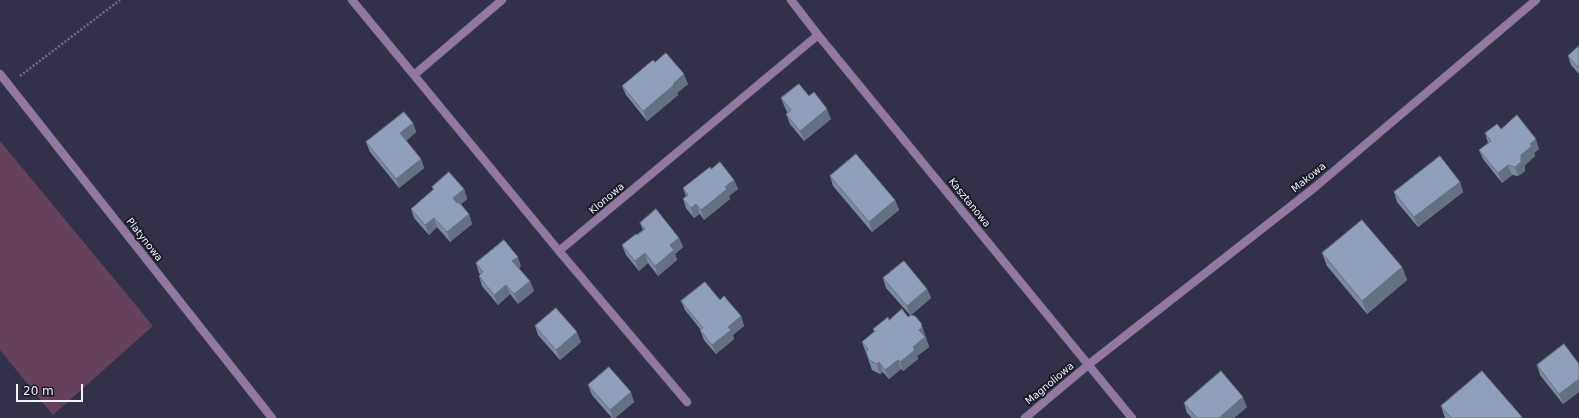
<!DOCTYPE html>
<html>
<head>
<meta charset="utf-8">
<style>
	body { margin:0 }
	#map { position:relative; width:1579px; height:418px; overflow:hidden; background:#33314a; font-family:"DejaVu Sans",sans-serif }
	canvas { display:block }
	.scale { position:absolute; left:16px; top:384px; width:67px; height:18px; box-sizing:border-box; border:2px solid #f2f2ff; border-top:0; padding-left:5px; font-size:12px; line-height:14px; white-space:nowrap; color:#f2f2ff; -webkit-text-stroke:3px #1b1b26; paint-order:stroke }
</style>
</head>
<body>
<div id="map">
<canvas width="1579" height="418"></canvas>
<div class="scale">20 m</div>
</div>
<script>
const ctx = document.querySelector('canvas').getContext('2d');
ctx.lineJoin = 'round';
function fill(path, color) { ctx.fillStyle = color; ctx.fill(path, 'evenodd'); }
function trace(path, color, width, dash) { ctx.strokeStyle = color; ctx.lineWidth = width; ctx.lineCap = dash ? 'butt' : 'round'; ctx.setLineDash(dash || []); ctx.stroke(path); }
function label(font, color, halo, rows, align = 'center') {
  ctx.font = font + ' "DejaVu Sans",sans-serif'; ctx.lineWidth = 4; ctx.setLineDash([]); ctx.textBaseline = 'middle'; ctx.strokeStyle = halo; ctx.fillStyle = color; for (const [text, x, y, turn = 0] of rows) {
    ctx.save(); ctx.translate(x, y); ctx.rotate((+turn || 0) * Math.PI / 180); ctx.textAlign = isNaN(turn) ? turn : align; if (halo) ctx.strokeText(text, 0, 0); ctx.fillText(text, 0, 0); ctx.restore();
  }
}
const green = new Path2D(`
	M0,141L153,326L53,415L0,350Z`);
const path = new Path2D(`
	M20,76L120,0`);
const minor = new Path2D(`
	M352,0L559,251
	M791,0L818,35L1132,418
	M0,74L272,418
	M414,75L502,0
	M687,402L559,251L818,35
	M1025,418L1088,365L1314,188L1536,0`);
const wall = new Path2D(`
	M1579,46V74L1571,65L1568,56Z
	M655,62L688,84L677,93L678,95L647,121L626,95L622,86Z
	M809,96L831,119L804,141L790,124L786,114L788,113L785,108L781,98Z
	M413,123L416,132L406,141L421,159L424,168L399,188L370,152L366,142Z
	M1501,129L1539,149L1534,153L1535,156L1525,165V171L1518,176L1512,175L1502,183L1483,159L1479,150L1488,143L1485,133Z
	M711,169L734,180L738,189L729,196L730,199L704,220L700,214L694,218L686,208L683,199L686,196L683,188Z
	M830,176L895,200L899,210L872,232L833,186Z
	M1460,182L1463,192L1418,227L1397,202L1394,192Z
	M432,187L464,189L467,199L461,204L469,214L472,224L450,242L437,227L429,235L414,218L411,209L433,190Z
	M640,223L679,238L683,247L675,254L677,260L658,276L648,263L639,271L626,255L622,245L643,230Z
	M1322,253L1402,267L1407,280L1367,314L1327,266Z
	M476,263L521,266L519,268L530,281L534,291L518,304L510,294L498,305L482,286L479,276L480,274L479,273Z
	M883,278L927,289L931,298L911,315L921,323L929,347L917,356L918,359L903,371L901,369L889,379L883,372L880,374L872,370L862,342L874,332L873,329L889,320L908,317L910,315L886,288Z
	M720,300L741,316L744,326L733,335L734,339L716,354L704,340L700,330H701L685,310L681,301Z
	M535,326L581,342L560,360L538,335Z
	M1579,364V392L1563,404L1540,375L1537,365Z
	M588,385L634,402L615,418H612L592,395Z
	M1184,403L1247,407L1234,418H1192L1187,413Z
	M1441,406L1522,418H1445Z`);
const shadedWall = new Path2D(`
	M684,74L688,84L677,93L678,95L647,121L643,111Z
	M827,109L831,119L804,141L800,131Z
	M413,123L416,132L404,143L400,133Z
	M1536,139L1539,149L1534,153L1535,156L1525,165V171L1518,176L1515,167L1521,155L1530,144Z
	M421,159L424,168L399,188L396,179Z
	M1508,165L1512,175L1502,183L1498,173Z
	M734,180L738,189L729,196L730,199L704,220L701,210L725,187Z
	M1460,182L1463,192L1418,227L1414,217Z
	M464,189L467,199L457,208L453,198Z
	M895,200L899,210L872,232L869,222Z
	M696,204L700,214L694,218L691,208Z
	M469,214L472,224L450,242L447,232Z
	M434,218L437,227L429,235L425,225Z
	M679,238L683,247L675,254L677,260L658,276L655,266L670,245Z
	M645,253L648,263L639,271L635,261Z
	M518,257L521,266L516,271L512,261Z
	M1402,267L1407,280L1367,314L1362,301Z
	M530,281L534,291L518,304L514,294Z
	M506,285L510,294L498,305L494,295Z
	M927,289L931,298L910,316L907,306Z
	M741,316L744,326L733,335L734,339L716,354L712,345L728,327Z
	M921,323L929,347L917,356L918,359L903,371L900,362L919,330Z
	M577,332L581,342L560,360L556,350Z
	M898,360L901,369L889,379L885,370Z
	M879,362L883,372L880,374L877,364Z
	M1579,379V392L1563,404L1559,394Z
	M631,392L634,402L615,418H613L610,410Z
	M1243,397L1247,407L1234,418H1219Z`);
const building = new Path2D(`
	M1579,46V68L1568,56Z
	M666,53L684,74L673,84L674,85L643,111L622,86L653,60L655,62Z
	M799,84L809,96L814,92L827,109L800,131L786,114L791,110L781,98Z
	M404,112L413,123L400,133L421,159L396,179L366,142Z
	M1517,115L1536,139L1530,144L1532,146L1521,155V162L1515,167L1508,165L1498,173L1479,150L1491,141L1485,133L1497,124L1501,129Z
	M856,154L895,200L869,222L830,176Z
	M1440,156L1460,182L1414,217L1394,192Z
	M720,162L734,180L725,187L727,189L701,210L696,204L691,208L683,199L688,195L683,188L710,167L711,169Z
	M449,172L464,189L453,198L457,203L458,202L469,214L447,232L434,218L425,225L411,209L434,189L432,187Z
	M656,209L679,238L670,245L674,250L655,266L645,253L635,261L622,245L636,234L637,235L645,229L640,223Z
	M1362,220L1402,267L1362,301L1322,253Z
	M504,240L518,257L512,261L530,281L514,294L506,285L494,295L479,276L483,272L476,263Z
	M904,261L927,289L907,306L883,278Z
	M705,282L720,300L724,296L741,316L728,327L731,330L712,345L700,330L703,328L681,301Z
	M556,308L577,332L556,350L535,326Z
	M902,309L908,317L911,315L915,316L921,323L922,328L919,330L925,337L913,347L915,350L900,362L898,360L885,370L879,362L877,364L869,360L866,351L868,349L862,342L875,331L873,329L888,317L889,320Z
	M1564,344L1579,364V379L1559,394L1537,365Z
	M609,367L631,392L610,410L588,385Z
	M1221,371L1243,397L1219,418H1197L1184,403Z
	M1482,371L1522,417L1521,418H1451L1441,406Z`);
const streetNames = [
	["Makowa",1309,178,-39],
	["Klonowa",607,199,-40],
	["Kasztanowa",969,203,51],
	["Platynowa",144,240,52],
	["Magnoliowa",1050,384,-40]
];
fill(green, '#66415b');
trace(minor, '#4e4c63', 9);
trace(path, '#6e6c82', 2.5, [2, 2]);
trace(minor, '#9379a2', 8);
fill(wall, '#7c8aa0');
fill(shadedWall, '#657082');
fill(building, '#90a0ba');
trace(building, '#657082', 1);
label('10px', '#f2f2ff', '#1b1b26', streetNames);
</script>
</body>
</html>
